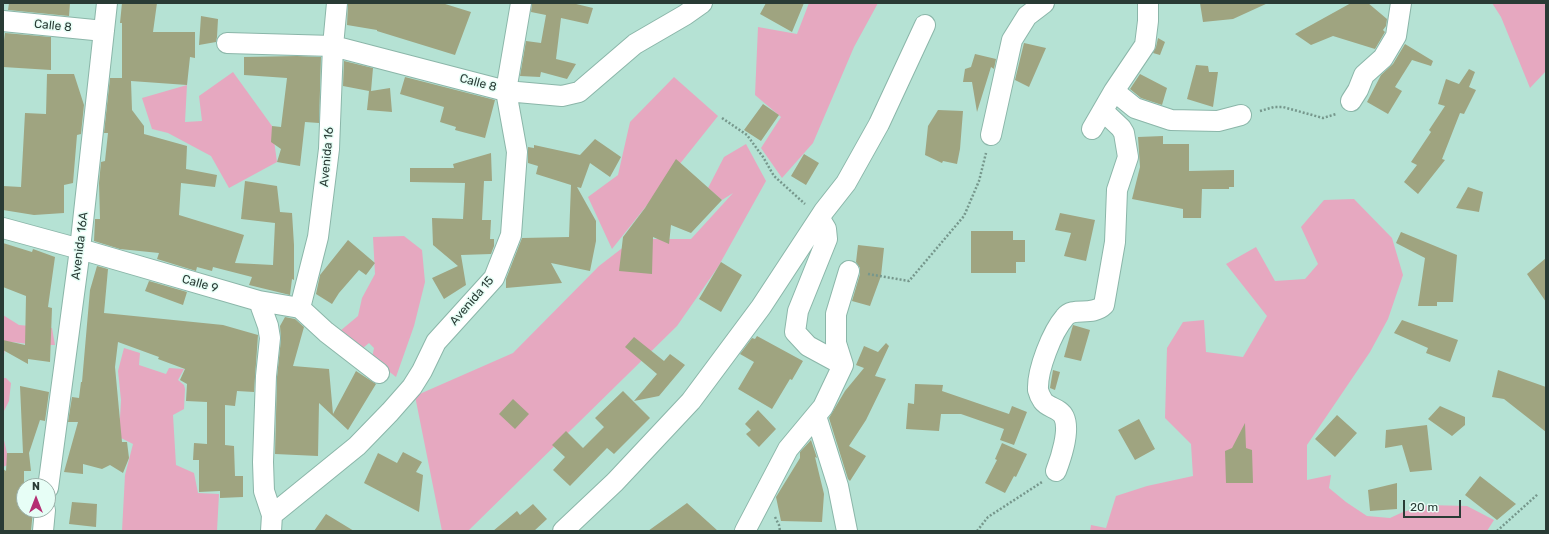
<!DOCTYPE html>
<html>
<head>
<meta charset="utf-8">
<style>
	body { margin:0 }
	#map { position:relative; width:1549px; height:534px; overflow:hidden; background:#b5e2d4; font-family:Rubik,sans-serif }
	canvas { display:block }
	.frame { position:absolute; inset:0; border:4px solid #293b35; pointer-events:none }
	.north { position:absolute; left:16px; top:478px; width:40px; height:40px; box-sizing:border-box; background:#e7fef6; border:1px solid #9bb0a9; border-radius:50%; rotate:0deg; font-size:11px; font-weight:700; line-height:16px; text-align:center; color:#293b35 }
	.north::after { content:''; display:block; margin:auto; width:14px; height:18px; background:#b42f73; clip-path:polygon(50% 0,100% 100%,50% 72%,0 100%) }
	.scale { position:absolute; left:1403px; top:500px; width:58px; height:18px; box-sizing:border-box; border:2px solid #293b35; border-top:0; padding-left:5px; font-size:12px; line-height:14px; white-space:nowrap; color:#293b35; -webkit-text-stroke:3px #e7fef6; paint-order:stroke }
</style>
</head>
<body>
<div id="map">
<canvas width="1549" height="534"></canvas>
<div class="frame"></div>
<div class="north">N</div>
<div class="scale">20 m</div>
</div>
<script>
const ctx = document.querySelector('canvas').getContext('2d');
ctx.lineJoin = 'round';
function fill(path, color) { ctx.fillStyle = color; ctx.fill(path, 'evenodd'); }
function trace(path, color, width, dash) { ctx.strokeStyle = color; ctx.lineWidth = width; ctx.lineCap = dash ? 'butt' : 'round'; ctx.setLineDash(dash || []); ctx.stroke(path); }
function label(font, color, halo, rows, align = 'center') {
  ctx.font = font + ' Rubik,sans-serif'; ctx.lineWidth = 3; ctx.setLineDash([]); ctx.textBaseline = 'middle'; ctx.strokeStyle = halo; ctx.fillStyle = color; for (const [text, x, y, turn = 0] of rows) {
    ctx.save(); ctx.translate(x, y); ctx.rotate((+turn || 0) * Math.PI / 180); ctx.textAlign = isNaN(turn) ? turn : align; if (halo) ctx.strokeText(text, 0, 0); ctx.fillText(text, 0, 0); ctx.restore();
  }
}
const green = new Path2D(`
	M809,3H878L854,47L813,143L782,178L761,148L781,117L755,95L758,27L797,34Z
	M1492,3H1546V71L1530,88L1501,17Z
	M233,72L272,126L277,162L229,188L211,156L168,133L152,129L142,98L187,85L185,122L202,121L199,96Z
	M674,77L718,116L612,249L588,197L618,175L630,122Z
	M746,144L766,181L718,267L677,326L468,531H442L415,396L513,353L599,266L634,239H691L733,193L722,200L708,188L724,157Z
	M1354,199L1392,238L1403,275L1388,319L1370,352L1307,445V480L1331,475L1329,488L1346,502L1367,516L1390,518L1403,512L1428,505L1467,506L1494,520L1487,531H1090L1091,525L1106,528L1116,496L1147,486L1193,476L1191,444L1165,418L1167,348L1183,322L1204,320L1206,352L1243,357L1267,316L1226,264L1256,247L1275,281L1305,279L1318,264L1301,227L1324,200Z
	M404,236L422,250L425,282L414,326L396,377L372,358L374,348L369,343L363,348L340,331L358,316L362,298L375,274L373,237Z
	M3,315L19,325L52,328L55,345H37L12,342L6,343L4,355H3Z
	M124,348L140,353L139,365L166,374L169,368L184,369L178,380L184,385L185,389L184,409L173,415L176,465L194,473L198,493L219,494L217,531H122L125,475L133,444L113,434L116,420L120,418L121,400L118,371Z
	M3,378H6L11,383L9,401L4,411L3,422V436L7,453L22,458L3,467Z`);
const building = new Path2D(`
	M9,3H70L69,16L8,10Z
	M122,3H157L153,32H195V58L190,57L187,85L131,81L132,110L144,126V134L187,146L186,169L217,175L215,187L181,183L179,215L244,235L235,263L273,265L275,223L241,219L245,181L277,186L280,212L292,213L294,245V280L292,279L290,295L249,285L252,277L213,267L212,271L197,267L196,271L157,259L159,253L120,249L94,241L95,219H100L99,183L101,162L105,161L108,133H104L110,78H122V23H120Z
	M348,3H442L471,12L455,55L377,31V30L347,25Z
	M532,3H572L593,8L588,24L561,18L556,59L576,64L567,79L541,72L540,77L520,76L526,41L541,43L546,15L531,12Z
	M766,3H804L792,32L760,14Z
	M1200,3H1268L1233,19L1203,22Z
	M1351,3H1368L1387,19L1386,26L1383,30L1385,32L1375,49L1333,36L1311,45L1295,34Z
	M201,16L218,19L217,37L216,42L199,45Z
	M5,33L51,37V70L3,67V48Z
	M1158,38L1165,42L1160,55L1153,53L1156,47Z
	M1024,43L1046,48L1029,87L1015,80Z
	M1405,44L1433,61L1431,66L1412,60L1395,87L1402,91L1388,114L1367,102L1381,75L1393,64Z
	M975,54L996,59L994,69L991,67L977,112L972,82H963L965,69L971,67Z
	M297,56L321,57L319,123L305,122L300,166L277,162L281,149L271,142L272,126L281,127L287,78L244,75V57Z
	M344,61L373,68L371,91L390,88L392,112L367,110L369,91L343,86Z
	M1196,65L1208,66L1209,72H1218L1213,107L1187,99Z
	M1469,69L1475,72L1469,87L1476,90L1464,114L1460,113L1442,159L1445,160L1418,194L1404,182L1417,165L1411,162L1431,132L1429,130L1445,106L1438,104L1446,79L1459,84Z
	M47,74H74L84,105L81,134L77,135L73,183L64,185V213L34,215L3,210V186L21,187L25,113L46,114Z
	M1140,74L1167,88L1162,105L1141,98L1130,89Z
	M405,77L495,100L485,138L455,130L456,127L440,122L444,107L400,94Z
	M763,104L779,115L761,141L744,130Z
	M938,110L963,111L960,149L957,164L943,161L942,163L925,155L928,126Z
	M1163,136V144H1189V171L1234,170V187H1229V189H1202L1201,218H1183V209L1132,199L1140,167L1138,137Z
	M595,139L621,157L610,177L590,163L581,188L577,187L596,221V241L590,271L551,263L562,283L506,288V279L522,238L569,237L571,185L536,174L538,166L528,163V147L534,148V145L580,155Z
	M491,153L492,181H484L482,220H491L490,239H494V246L491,254L461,255L466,285L444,299L432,278L458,266L433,245L432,218L463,219L465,183L410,182V168H454L453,164Z
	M804,154L819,163L806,185L791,176Z
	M676,159L722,200L691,233L671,225L669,244L653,237L652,274L619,271L623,237L645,208Z
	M1468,187L1483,192L1479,212L1456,208Z
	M1060,213L1095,220L1086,261L1064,256L1071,233L1055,230Z
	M971,231H1013V240H1025V262H1016V273H971Z
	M1401,232L1457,255L1453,302H1437V306H1418L1425,258L1396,243Z
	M348,240L375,263L366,275L359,270L339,293L332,304L316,294L320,275Z
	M3,243L32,252L33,249L55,257L48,307L52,308L50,362L28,359V364L3,350V340L25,345L26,296L3,287Z
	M858,245L884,248L881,276L870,306L852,301L860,274V268L856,262Z
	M1546,258V302L1527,274Z
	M721,262L742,275L721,312L699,299Z
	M97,266L108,269L104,313L223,325L258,335L254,392L237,391L235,406L225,405V445L234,446L235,476H243V497L220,498V491L199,492V460H193L194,443L207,444V402L186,401L187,384L180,380L185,369L158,359L159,357L118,342L115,367L122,442H127L129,458L123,473L110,465L102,469L83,464V474L64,472L78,422H68L72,397L79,398L81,382H82L90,290Z
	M149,281L187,292L183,305L145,291Z
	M285,317L295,319L304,327L293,366L329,369L333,414L356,371L376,384L348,430L319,403L318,456L275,454L277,377L281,339L280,326Z
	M1402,320L1458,340L1450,362L1426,353L1428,348L1394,333Z
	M1073,325L1090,330L1081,361L1064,357Z
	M757,336L803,361L792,380L790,379L772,409L738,389L754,362L740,354L752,338L755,339Z
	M634,337L664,361L670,354L685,365L659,396L634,401L657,374L625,347Z
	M886,343L889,346L875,376L886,379L866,420L849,446L866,456L850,481L848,479L829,418L845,391L864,368L856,365L864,346L878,352Z
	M1053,370L1060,372L1055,390L1050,388Z
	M1498,370L1546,387V432L1504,399L1492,397Z
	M915,384L943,385L942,391L1009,414L1012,406L1027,412L1014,445L1000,440L1004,429L961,414H941L939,431L906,429L908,403L914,404Z
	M20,386L49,392L45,421L40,420L29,453L31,471H24V510H33L31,531H3V469L6,471L7,453H23Z
	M623,391L650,418L614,454L607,448L570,486L553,470L565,457L552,445L566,431L583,448L604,427L595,418Z
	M513,399L529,414L515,429L499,414Z
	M1440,406L1465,417V425L1452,436L1428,419Z
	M758,410L776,429L759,447L746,434L751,430L745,424Z
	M1337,415L1357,433L1335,457L1315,439Z
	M1139,419L1155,449L1135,460L1118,430Z
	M1245,423L1246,448L1252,450L1253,483H1226L1225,451L1232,448Z
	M1427,425L1432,470L1410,472L1402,445L1385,448L1386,430Z
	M811,440L817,458L815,457L824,494L822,522L781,521L776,497L800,458V452Z
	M1002,443L1027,454L1016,477L1014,476L1005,493L985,483L997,460L995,459Z
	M403,452L422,462L416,472L423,475L419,512L364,483L378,453L397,463Z
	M1480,476L1516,504L1497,520L1465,495Z
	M1397,483V509L1370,511L1368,490Z
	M72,502L97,504L96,527L69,524Z
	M687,503L718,531H648Z
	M533,504L547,519L534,531H493L517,511L520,515Z
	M326,514L354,531H314Z`);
const path = new Path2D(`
	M1260,111L1274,107H1283L1323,118L1336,114
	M722,118L747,135L763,157L774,176L805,204
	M868,274L909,281L964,216L979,181L986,153
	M775,517L779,525L780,531
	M977,531L988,517L1042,482
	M1497,531L1538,494`);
const minor = new Path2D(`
	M3,21L104,31
	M227,43L333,46L506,91L562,96L579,92L635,44L685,15L702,3
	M1114,91L1135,108L1171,120L1218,121L1241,115
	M1351,101L1358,90L1364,75L1383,58L1396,36L1401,3
	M1092,129L1114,91L1145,45L1148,21V3
	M991,135L1012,40L1027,16L1044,3
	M820,219L826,229L827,239L798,311L795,332L808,346L843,365
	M3,228L80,249L259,301L300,308L326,332L379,373
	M259,301L268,326L270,338L266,376L263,462L264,491L272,515L271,531
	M300,308L318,237L329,149L333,46L337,3
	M816,416L838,486L847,531
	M1056,471C1061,458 1070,430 1064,417C1060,408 1048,408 1043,401C1041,398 1039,394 1038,390C1037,370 1052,332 1065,317C1073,306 1092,317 1104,305L1115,242L1117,190L1128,157L1124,133L1121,128L1103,111
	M48,488L80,249L107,3
	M272,515L357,446L390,412L412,387L422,371L436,342L494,278L511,235L517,152L506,91L521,3
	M43,531L45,510
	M563,531L615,482L691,401L761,307L824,211L846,183L879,124L925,25
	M745,531L788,449L823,407L843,365L836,343V314L849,271`);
const streetNames = [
	["Calle 8",53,26,6],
	["Calle 8",478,83,15],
	["Avenida 16",327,157,-85],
	["Avenida 16A",80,246,-83],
	["Calle 9",200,284,16],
	["Avenida 15",472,301,-49]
];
fill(green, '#e6a8c0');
fill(building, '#9fa480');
trace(minor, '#8bb6a9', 22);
trace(path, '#76978c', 2.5, [2, 2]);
trace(minor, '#fff', 20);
label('12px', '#293b35', '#e7fef6', streetNames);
</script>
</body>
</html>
